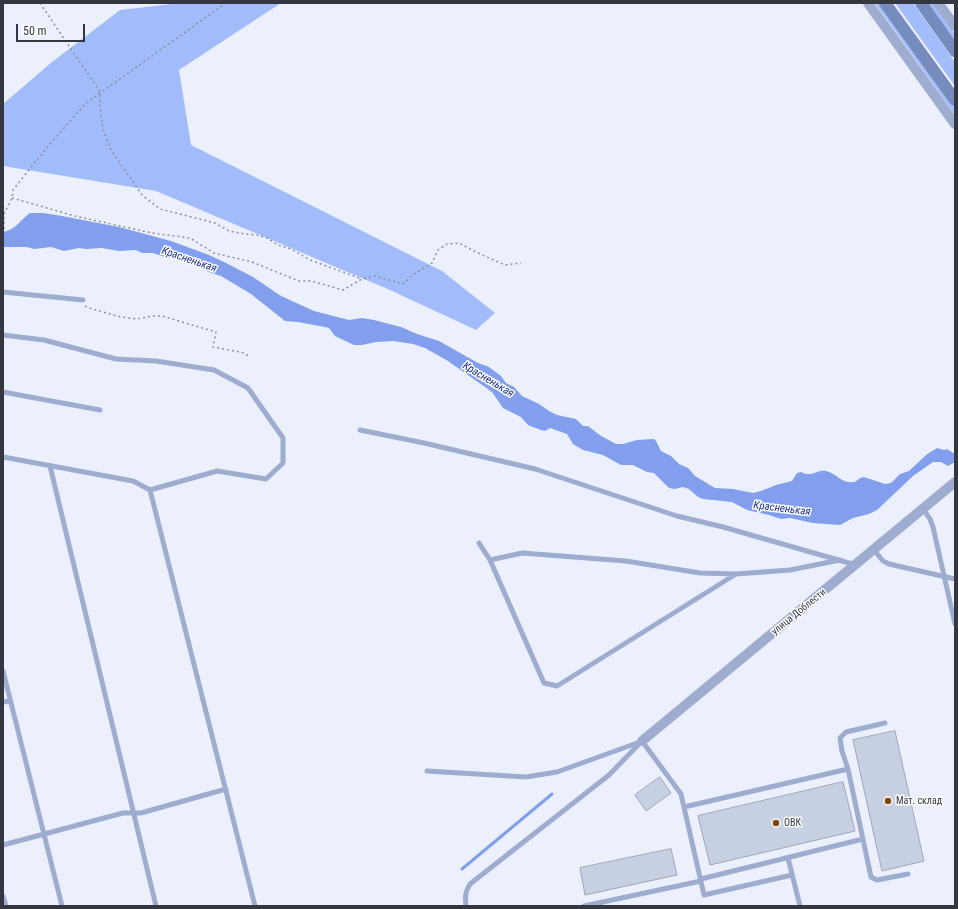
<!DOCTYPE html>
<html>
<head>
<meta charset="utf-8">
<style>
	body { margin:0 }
	#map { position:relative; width:958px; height:909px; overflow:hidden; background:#ebf0fc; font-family:"Roboto Condensed",sans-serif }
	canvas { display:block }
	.frame { position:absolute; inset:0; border:4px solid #34373f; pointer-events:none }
	.scale { position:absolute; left:16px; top:24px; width:69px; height:18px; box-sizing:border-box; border:2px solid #34373f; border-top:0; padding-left:5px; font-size:12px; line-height:14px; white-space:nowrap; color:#34373f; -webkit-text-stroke:3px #fdfdfd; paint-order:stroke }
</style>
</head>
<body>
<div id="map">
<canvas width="958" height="909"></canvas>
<div class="frame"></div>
<div class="scale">50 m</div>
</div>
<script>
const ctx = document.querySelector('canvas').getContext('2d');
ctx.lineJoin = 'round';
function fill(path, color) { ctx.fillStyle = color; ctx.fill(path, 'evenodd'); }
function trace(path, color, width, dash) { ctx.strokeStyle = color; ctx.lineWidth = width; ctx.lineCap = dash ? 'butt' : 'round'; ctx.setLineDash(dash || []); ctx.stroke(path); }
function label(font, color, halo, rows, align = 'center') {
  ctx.font = font + ' "Roboto Condensed",sans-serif'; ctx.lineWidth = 3; ctx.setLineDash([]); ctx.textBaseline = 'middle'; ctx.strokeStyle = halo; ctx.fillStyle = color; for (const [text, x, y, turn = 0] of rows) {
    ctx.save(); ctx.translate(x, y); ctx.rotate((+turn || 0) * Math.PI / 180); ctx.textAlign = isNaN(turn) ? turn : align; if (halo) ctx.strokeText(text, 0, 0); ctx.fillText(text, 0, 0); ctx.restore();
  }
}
const green = new Path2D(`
	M875,3H880L955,108V115Z
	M895,3H913L955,62V86Z
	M928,3H933L955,34V41Z`);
const forest = new Path2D(`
	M180,3H281L179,70L191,145L442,271L495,313L476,330L390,290L156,191L3,166V104L52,62L120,10Z`);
const water = new Path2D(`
	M30,213H43L62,216L119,227L171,241L209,255L226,263L253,277L281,296L314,311L349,320L362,318L374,320L401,327L417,334L439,341L478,363L489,367L501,376L506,383L514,387L522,396L539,404L549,411L557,415L576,419L583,426H588L601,436L616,444H623L637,440L654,439L656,441L661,451L671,456L679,464L688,468L695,476L715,488L733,489L753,493L761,491L776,485L792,481L797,473L801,472C813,478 817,469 826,471C838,474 841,484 855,482L860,478L864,477L885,484L891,483L900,474L909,471L926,455L937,448L944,450L947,449L955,454V462L948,466L941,462H933L913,476L877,510L869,514L853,518L840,525L813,523L790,518L781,519L769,515L747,510L732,502L703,499L698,497L689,489L683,487L675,489L669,488L654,473L647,472L633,465H621L603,455L583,450L573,444L567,434L550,428L545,431L541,430L528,425L521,417L503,408L492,392L448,361L425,348L413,344L393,341L376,342L362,345H354L335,336L329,328L325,327L298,322L285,321L251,294L221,276L209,272L181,258H168L153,253H142L136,250L119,251L102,248L86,249L79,248L64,251L51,247L34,249L27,247H3V232C16,230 21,219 30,213Z`);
const stream = new Path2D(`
	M462,869L552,794`);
const building = new Path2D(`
	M895,731L924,861L882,871L853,740Z
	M660,777L671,793L646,811L635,795Z
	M843,782L855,831L710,865L698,816Z
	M671,849L677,875L585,895L580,868Z`);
const path = new Path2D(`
	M40,3L100,92V106L103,129L111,150L142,195L160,209L215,223L229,231L245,234L257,235L267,238L278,245L291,249L310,260L362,279
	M12,198L75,216L152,233L190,238L214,253L252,262L299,281H311L343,290L362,279L375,276L403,284L414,274L432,263L438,250L447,244L459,243L480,254L505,265L521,263
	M4,229V214L12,198L13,190L44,151L85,104L226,3
	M85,306L89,308L121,317L137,319L152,316H162L216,332L213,347L245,353L248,356`);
const lane = new Path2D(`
	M3,292L83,300
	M3,335L44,340L116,359L156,361L214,370L248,388L283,438V463L266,479L217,471L150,490
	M3,392L100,410
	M360,430L424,443L535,469L677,516L723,527L856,565
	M3,457L133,481L150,490L255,906
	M50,466L156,906
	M923,509L930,519L933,527L955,624
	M479,543L490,560L544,683L557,686L736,574
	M874,550L883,561L889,564L955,579
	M490,560L522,553L626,561L700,573L736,574L790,570L840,560
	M3,671L62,906
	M3,702L10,701
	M642,741L681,794L704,895L792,875
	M848,769L842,751L840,738L846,732L885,723
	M427,771L526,777L557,772L640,742
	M684,807L848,769L871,877L877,880L908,874
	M3,845L123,813H141L226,789
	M788,858L800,906
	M701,879L863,839
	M3,896L6,906
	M466,906C465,897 465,892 470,884L609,775L642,741
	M584,906L701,881`);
const street = new Path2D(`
	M868,3L955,124
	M938,3L955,26
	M642,741L955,482`);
const secondary = new Path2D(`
	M885,3L955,100
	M921,3L955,51`);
const markers = [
	[888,801,4,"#834505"],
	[776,823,4,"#834505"]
];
const streetNames = [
	["улица Доблести",799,612,-39]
];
const poiNames = [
	["Мат. склад",896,801],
	["ОВК",784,823]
];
const waterNames = [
	["Красненькая",189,260,19],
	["Красненькая",488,380,31],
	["Красненькая",782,509,7]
];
fill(green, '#a3bcfa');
fill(forest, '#a2bcfb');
fill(water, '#819fec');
trace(stream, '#819fec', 3);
fill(building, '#c7cfe2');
trace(building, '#9ea6b9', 1);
trace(path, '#8c9099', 1.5, [2, 3]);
trace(lane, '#9eadcf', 5);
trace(street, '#9eadcf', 10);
trace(secondary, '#768bbe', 12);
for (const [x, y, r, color] of markers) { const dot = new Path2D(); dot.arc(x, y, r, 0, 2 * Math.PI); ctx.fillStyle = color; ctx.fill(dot); trace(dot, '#fdfdfd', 1.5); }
label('10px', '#34373f', '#fdfdfd', streetNames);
label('10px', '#34373f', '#fdfdfd', poiNames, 'left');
label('italic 11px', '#1a3088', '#fdfdfd', waterNames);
</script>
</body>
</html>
